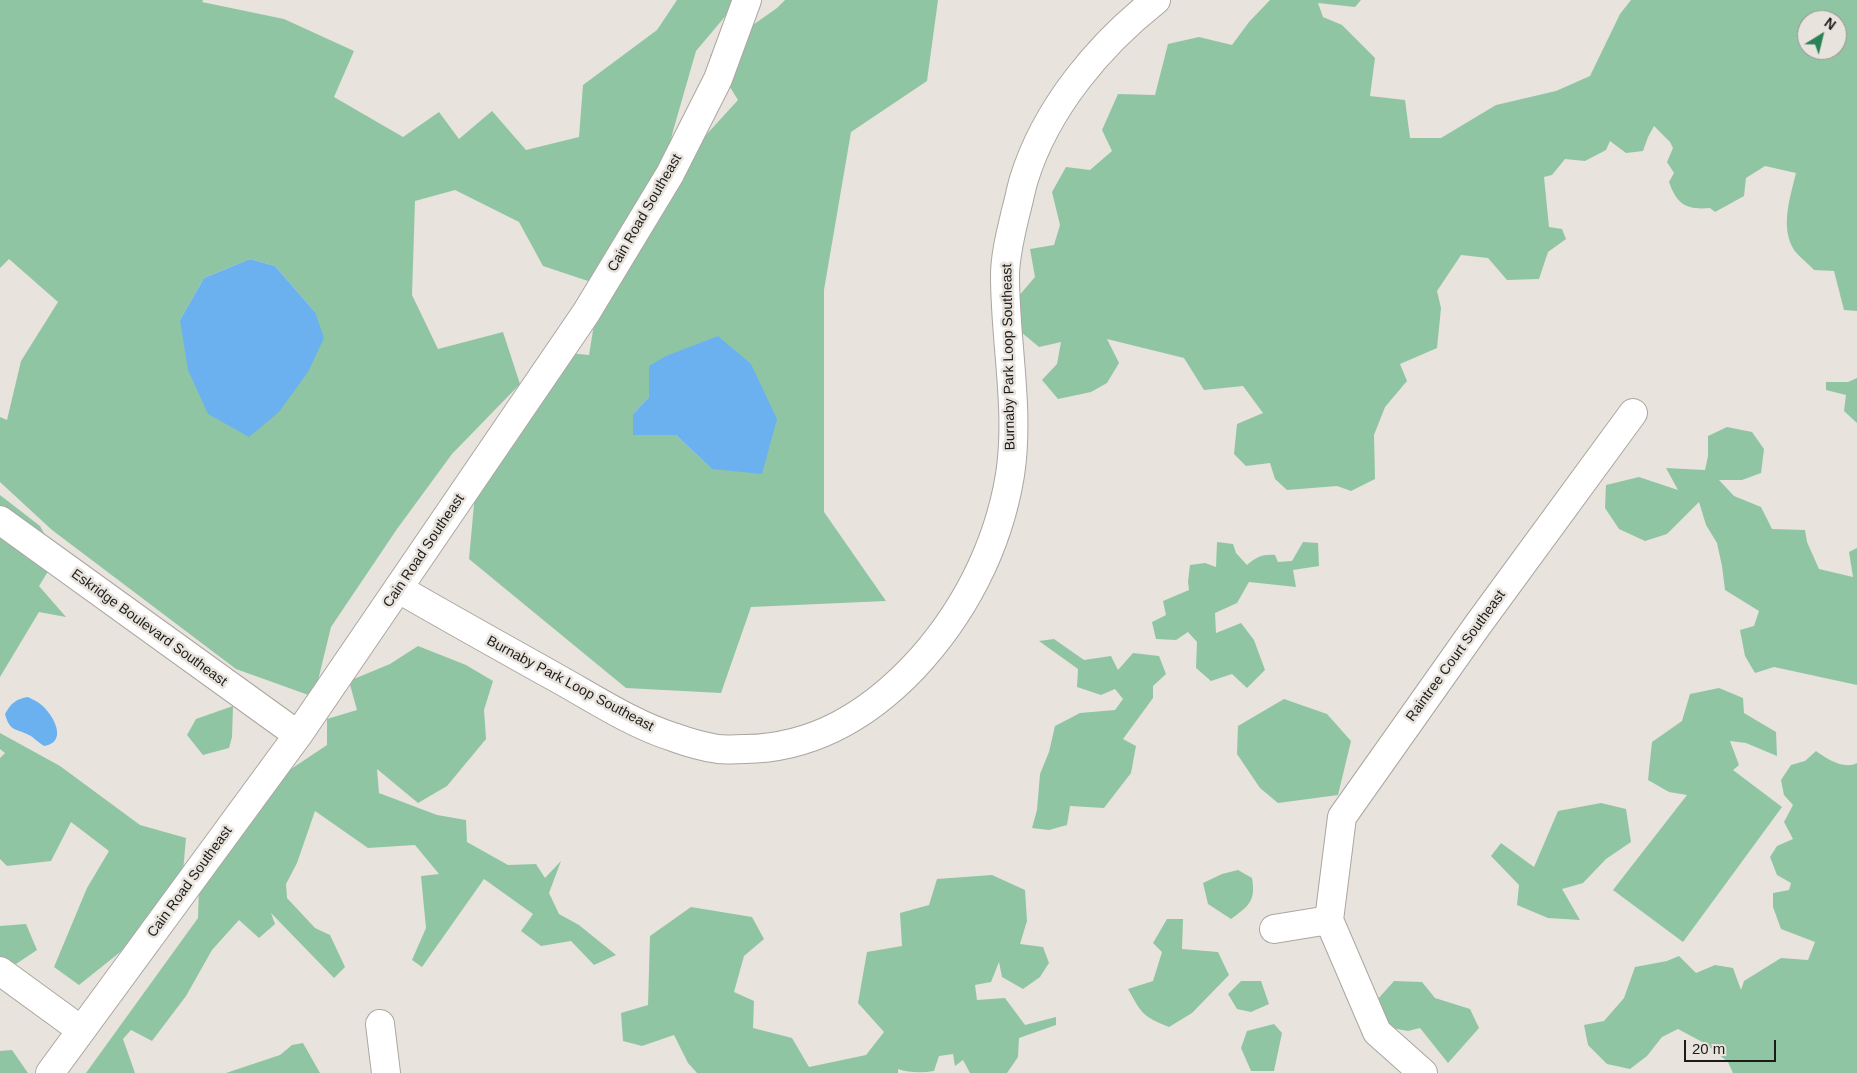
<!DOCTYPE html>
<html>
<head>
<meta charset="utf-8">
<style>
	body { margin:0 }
	#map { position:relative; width:1857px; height:1073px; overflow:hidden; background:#e8e3dd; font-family:Helvetica,sans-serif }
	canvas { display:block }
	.north { position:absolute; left:1797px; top:10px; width:50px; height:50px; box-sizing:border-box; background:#e8e3dd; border:1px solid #97938f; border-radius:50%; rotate:36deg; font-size:14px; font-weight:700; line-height:20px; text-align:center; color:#1d1b19 }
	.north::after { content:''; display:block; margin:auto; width:18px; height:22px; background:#2a8256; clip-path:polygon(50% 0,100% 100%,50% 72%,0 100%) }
	.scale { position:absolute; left:1684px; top:1040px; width:92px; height:22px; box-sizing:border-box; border:2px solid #1d1b19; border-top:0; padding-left:6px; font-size:15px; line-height:18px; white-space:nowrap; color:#1d1b19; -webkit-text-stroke:4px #e8e3dd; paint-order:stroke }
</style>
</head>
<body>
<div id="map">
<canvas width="1857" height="1073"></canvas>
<div class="north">N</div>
<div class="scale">20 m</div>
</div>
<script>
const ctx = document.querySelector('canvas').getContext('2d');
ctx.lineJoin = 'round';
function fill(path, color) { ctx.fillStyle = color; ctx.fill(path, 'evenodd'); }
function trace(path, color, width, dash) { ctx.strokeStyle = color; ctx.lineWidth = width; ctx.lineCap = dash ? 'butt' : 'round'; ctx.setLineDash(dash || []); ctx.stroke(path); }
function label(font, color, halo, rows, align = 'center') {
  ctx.font = font + ' Helvetica,sans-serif'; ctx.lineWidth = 5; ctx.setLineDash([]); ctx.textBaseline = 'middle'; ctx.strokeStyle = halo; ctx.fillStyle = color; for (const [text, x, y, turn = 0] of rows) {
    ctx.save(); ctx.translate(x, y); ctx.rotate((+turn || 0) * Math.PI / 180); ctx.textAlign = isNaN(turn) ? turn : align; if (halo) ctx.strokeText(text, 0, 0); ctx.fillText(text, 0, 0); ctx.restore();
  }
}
const green = new Path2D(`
	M0,0H203L202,2L284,19L354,51L334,97L403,137L439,112L459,139L492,111L526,150L579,137L583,85L657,30L677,0H739L696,51L673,131L651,221L674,170L738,100L710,55L777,8L785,0H938L927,81L851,132L824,290V512L886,601L751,607L721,693L626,688L469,559L476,483L547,351L589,355L601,281L594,283L543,266L519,222L455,190L415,201L412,295L438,349L503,332L520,384L452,454L397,529L331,627L314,697L236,669L52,530L0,482V417L7,420L21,361L58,302L9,259L0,268ZM250,259L275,266L315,312L180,320L204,278ZM649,397L712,469L676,435L633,434V414Z
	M1270,0H1361L1355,7L1318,3L1323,17L1342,25L1375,58L1370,96L1405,100L1410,138H1441L1496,105L1556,91L1590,76L1620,14L1631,0H1857V311L1844,310L1834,271L1814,270C1808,263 1799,257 1794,250C1780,227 1790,198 1796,173L1765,166L1746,178L1744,196L1715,212L1710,208C1687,210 1677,205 1669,182L1674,173L1667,162L1673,148L1670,142L1654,126L1648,137L1643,151L1626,153L1610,141L1606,150L1585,161L1565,159L1552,175L1544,177L1549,227L1562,229L1566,239L1548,252L1539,279L1507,280L1488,258L1461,255L1437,291L1441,308L1437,348L1400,364L1407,381L1385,407L1374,435L1375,479L1351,491L1337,486L1287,490L1275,479L1270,463L1246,466L1234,454L1237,424L1263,413L1243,386L1204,390L1184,358L1107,339L1119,363L1107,383L1091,392L1058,399L1042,380L1057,364L1061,342L1039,347L1015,327L1017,298L1035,277L1030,249L1054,245L1060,225L1052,192L1066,167L1090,170L1112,151L1102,130L1118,94L1155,95L1168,44L1199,37L1232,45L1249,22ZM1807,20H1837V50H1807Z
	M1857,378V423L1844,411L1846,395L1826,390V382H1848Z
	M1727,427L1752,432L1764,449L1761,473L1742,480H1719L1734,496L1761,507L1772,529L1805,530L1807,542L1819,569L1853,577L1849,552L1857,548V685L1774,667L1755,673L1745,656L1740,630L1754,626L1759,611L1725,590L1722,566L1717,543L1706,525L1699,502L1667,534L1645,541L1619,529L1605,508L1606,485L1639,477L1678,490L1666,468L1705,470L1708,456V436Z
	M0,495L40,526L57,557L39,586L66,617L39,612L0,677Z
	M1217,542L1233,544L1236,553L1247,565C1256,557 1263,554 1275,555L1278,562L1292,561L1303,542L1318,543L1319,566L1293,570L1296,587L1249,582L1237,603L1215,613L1216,633L1241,623L1254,640L1265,670L1247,688L1232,674L1211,681L1196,668L1197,642L1188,632L1176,640L1156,639L1152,622L1166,615L1163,601L1189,590L1188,582L1190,565L1205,563L1216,567Z
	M1054,639L1084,660L1111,656L1118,670L1133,653L1159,656L1166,674L1153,686V698L1123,739L1136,746L1131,773L1104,808L1070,806L1067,825L1049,830L1032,828L1037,810L1040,774L1049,752L1055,726L1080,713L1115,710L1123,699L1115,689L1101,695L1077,687L1078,669L1039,641Z
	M418,646L466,665L493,681L484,710L486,739L447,786L418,803L377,769L379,793L437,815L466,820L467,842L508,865L536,864L545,878L561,861L549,893L559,914L579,925L616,955L594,965L571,941L541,946L521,931L533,914L484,879L422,967L412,960L426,928L421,876L439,874L415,845L368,848L315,811L297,863L286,884L287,898L315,928L330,935L345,967L334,978L271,913L275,924L259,938L239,920L212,950L186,996L152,1041L131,1030L123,1039L135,1073H86L198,918L199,888L285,773L327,745V719L357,710L349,681L390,664Z
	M1719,688L1743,698L1744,713L1776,732L1777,756L1746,743L1730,741L1739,765L1733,770L1782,807L1683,942L1613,890L1687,795L1669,792L1648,780L1652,742L1682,721L1690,694Z
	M1284,699L1327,714L1351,741L1338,795L1278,803L1260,788L1237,754L1238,726Z
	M233,706L232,737L229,748L203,755L187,735L196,719Z
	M0,733L60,766L140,825L186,838L182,883L134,941L79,985L54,967L87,888L109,851L71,822L51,861L7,866L0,859V758L5,753L0,749Z
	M1816,751C1827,759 1844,770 1857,763V1073H1733L1728,1062L1706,1044L1678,1029L1662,1037L1647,1056L1630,1069L1607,1064L1588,1045L1584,1025L1604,1021L1624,998L1635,967L1667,961L1679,956L1696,973L1715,965L1733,968L1741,990L1744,981L1781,958L1808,960L1815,942L1781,929L1773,907V893L1789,890L1791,883L1777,875L1770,857L1777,846L1793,839L1784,822L1793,805L1784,795L1781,780L1791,765L1805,761Z
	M1601,803L1626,809L1631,842L1606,859L1583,883L1562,889L1580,920L1548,918L1517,905L1519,885L1491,856L1501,843L1534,867L1558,811Z
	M1238,870L1252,878C1256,901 1249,906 1231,919L1208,904L1203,883L1222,874Z
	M992,875L1025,890L1027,921L1020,944L1043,947L1049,963L1040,977L1023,989L1002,977L999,962L991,982L975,985L977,1000L1005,998L1025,1025L1056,1017V1025L1019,1038L1018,1057L1007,1073H970L963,1060L955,1066L953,1054L939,1056L934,1071C922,1073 909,1073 898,1069V1073H697L688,1063L674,1035L642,1046L623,1041L621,1013L648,1005L650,936L691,907L752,917L764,939L744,956L734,992L754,1001L753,1028L792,1038L809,1067L866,1055L884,1032L858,1003L867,952L902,946L900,913L929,905L937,879Z
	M1167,919H1183L1182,949L1218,952L1229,975L1192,1013L1169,1027C1142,1016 1142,1014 1128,989L1153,981L1162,952L1153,943Z
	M26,924L37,950L16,964L0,957V926Z
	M1241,981H1261L1269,1004L1251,1012L1237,1009L1228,994Z
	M1394,981L1422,982L1435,998L1470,1009L1479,1028L1448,1063L1420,1028L1408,1031L1381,1026L1377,1000Z
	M1274,1024L1282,1033L1274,1071H1251L1241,1048L1247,1031Z
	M303,1043L320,1073H226L280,1055L292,1045Z
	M12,1050L28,1073H0V1051Z`);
const water = new Path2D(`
	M250,259L275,266L315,312L324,338L308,372L279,412L249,437L208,414L188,370L180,320L204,278Z
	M718,336L751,364L777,419L762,474L712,469L676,435H633V414L649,397V366L666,356Z
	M28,697C32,699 36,701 39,703C52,712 70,742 44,746C39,743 35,739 31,736C17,728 10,733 5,714C11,703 16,699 28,697Z`);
const minor = new Path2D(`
	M399,589C451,619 503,648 555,677C593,698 632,724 673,737C687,742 704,747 718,749C727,750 736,749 745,749C813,748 867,716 913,668C963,615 998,548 1010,475C1020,410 1005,342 1005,276C1005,255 1011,232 1016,211C1019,200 1021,189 1024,179C1046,108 1099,45 1156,0
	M1274,929L1329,920
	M0,971L81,1030
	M380,1024L386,1073
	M1423,1073L1377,1032L1329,920L1342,817L1477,626L1633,413`);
const tertiary = new Path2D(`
	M0,520L298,735
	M50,1073L298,735L586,313L670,174L718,79L747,0`);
const streetNames = [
	["Cain Road Southeast",645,213,-60],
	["Burnaby Park Loop Southeast",1009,357,-91],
	["Cain Road Southeast",424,551,-56],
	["Eskridge Boulevard Southeast",149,628,36],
	["Raintree Court Southeast",1456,656,-54],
	["Burnaby Park Loop Southeast",570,684,28],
	["Cain Road Southeast",190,882,-54]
];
fill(green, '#90c5a4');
fill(water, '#6bb1f0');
trace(minor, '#aba6a0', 30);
trace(tertiary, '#aba6a0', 30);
trace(minor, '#fff', 28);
trace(tertiary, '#fff', 28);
label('14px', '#1d1b19', '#e8e3dd', streetNames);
</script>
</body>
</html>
